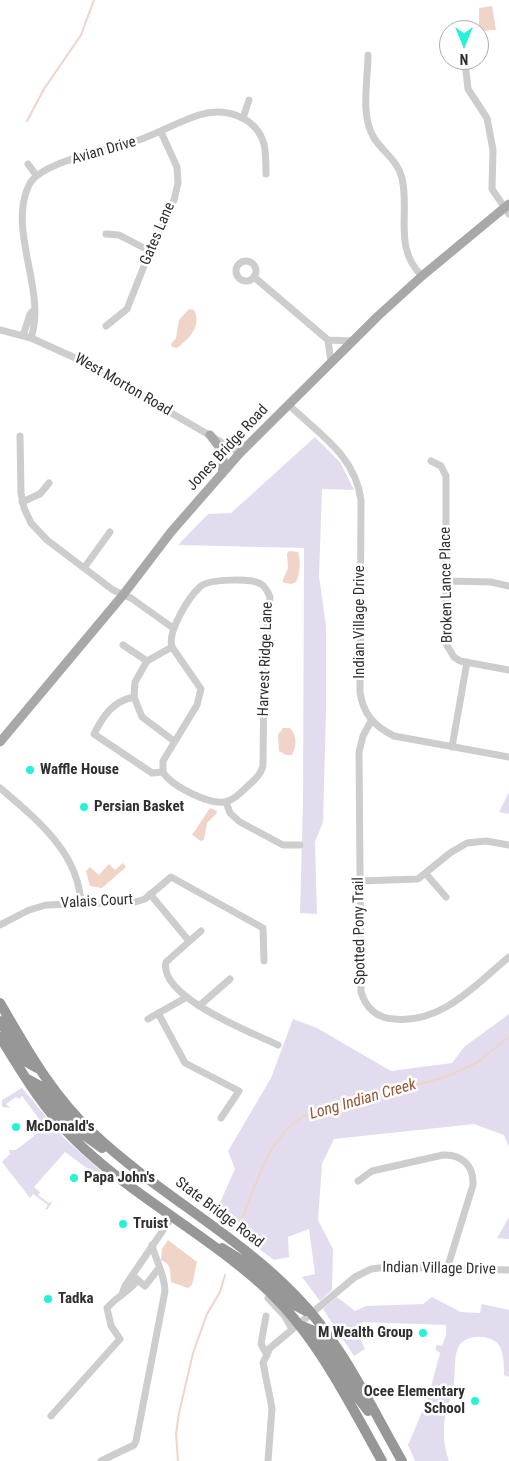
<!DOCTYPE html>
<html>
<head>
<meta charset="utf-8">
<style>
	body { margin:0 }
	#map { position:relative; width:509px; height:1461px; overflow:hidden; background:#fff; font-family:"Roboto Condensed",sans-serif }
	canvas { display:block }
	.north { position:absolute; left:439px; top:20px; width:50px; height:50px; box-sizing:border-box; background:#fff; border:1px solid #acacac; border-radius:50%; rotate:180deg; font-size:14px; font-weight:700; line-height:20px; text-align:center; color:#303030 }
	.north::after { content:''; display:block; margin:auto; width:18px; height:22px; background:#26f2d7; clip-path:polygon(50% 0,100% 100%,50% 72%,0 100%) }
</style>
</head>
<body>
<div id="map">
<canvas width="509" height="1461"></canvas>
<div class="north">N</div>
</div>
<script>
const ctx = document.querySelector('canvas').getContext('2d');
ctx.lineJoin = 'round';
function fill(path, color) { ctx.fillStyle = color; ctx.fill(path, 'evenodd'); }
function trace(path, color, width, dash) { ctx.strokeStyle = color; ctx.lineWidth = width; ctx.lineCap = dash ? 'butt' : 'round'; ctx.setLineDash(dash || []); ctx.stroke(path); }
function label(font, color, halo, rows, align = 'center') {
  ctx.font = font + ' "Roboto Condensed",sans-serif'; ctx.lineWidth = 5; ctx.setLineDash([]); ctx.textBaseline = 'middle'; ctx.strokeStyle = halo; ctx.fillStyle = color; for (const [text, x, y, turn = 0] of rows) {
    ctx.save(); ctx.translate(x, y); ctx.rotate((+turn || 0) * Math.PI / 180); ctx.textAlign = isNaN(turn) ? turn : align; if (halo) ctx.strokeText(text, 0, 0); ctx.fillText(text, 0, 0); ctx.restore();
  }
}
const green = new Path2D(`
	M315,437L340,462L354,490L322,489L319,576L326,626V711L323,822L315,842L317,914L300,913L303,803L304,548L178,545L208,514L231,513Z
	M509,792V814L499,812Z
	M509,1014V1147L504,1135L474,1124L334,1139L322,1164L318,1220L333,1249L332,1290L320,1301L302,1277L315,1274L309,1229L288,1237L289,1257L274,1260L214,1216L235,1169L228,1151L271,1078L293,1019L317,1028L391,1071L452,1063L464,1047Z
	M22,1088L66,1140L109,1178L107,1184L102,1185V1180L91,1171L86,1174L88,1169L65,1152L34,1187L40,1192L38,1195L49,1203L53,1201L47,1210L45,1209L48,1205L33,1194L30,1198L2,1162L10,1154L9,1150H16L44,1128L40,1127L42,1123L22,1096L19,1099L16,1097L6,1104L10,1108L2,1107V1100Z
	M509,1217V1239L497,1238Z
	M337,1297L355,1311L366,1306L423,1304L432,1297L461,1312L480,1313L482,1304L509,1310V1377L504,1375C504,1366 504,1354 499,1345C490,1334 466,1334 459,1346C454,1354 455,1373 454,1383C453,1392 450,1400 447,1408C442,1425 443,1445 449,1461H415L408,1445L428,1398L440,1353L436,1350V1345L442,1346L446,1335V1325L362,1322L360,1338L365,1349L354,1356L323,1309Z`);
const water = new Path2D(`
	M492,6L496,30L479,31V8Z
	M189,309L194,310C202,326 189,339 177,348L172,347L171,344L176,338L179,320Z
	M289,551L298,552C301,562 300,573 296,582L291,584L282,582L288,568L287,554Z
	M283,728H290C297,735 297,746 292,755H286L279,751L278,735Z
	M210,808L217,811L216,814L207,823L204,840L201,841L192,835Z
	M123,863L126,867L102,888L90,886L86,871L90,867L99,875L109,864L115,870Z
	M168,1240L197,1262L192,1285L188,1288L171,1282C170,1271 172,1265 161,1260L162,1249Z`);
const stream = new Path2D(`
	M27,121L44,89L81,35L94,0
	M239,1226C256,1187 266,1137 307,1114L446,1077L478,1062L509,1037
	M178,1461L176,1434L179,1413L193,1353L207,1314L220,1292L225,1275`);
const minor = new Path2D(`
	M368,55C368,80 360,116 374,138C383,152 398,161 402,178C410,213 393,248 422,276
	M465,62L468,89L487,118L493,150L492,189L509,214
	M243,118L249,100
	M28,164L36,175
	M106,234L119,235L150,251
	M236 271a10 10 0 1 1 20 0a10 10 0 1 1-20 0Z
	M254,277L328,340
	M106,326L127,309L150,251L174,200L178,183L177,167L161,132
	M0,330L31,338L82,361L240,453
	M23,336L30,314L34,310
	M31,338C47,290 7,231 29,185C41,161 110,150 136,141C157,134 177,122 199,115C224,107 256,116 264,144C266,154 266,165 266,174
	M331,363L328,340L352,341
	M289,405C320,435 355,455 361,500L360,692C363,714 374,726 394,736L509,757
	M20,436L21,493L24,508L31,523L47,540L113,590L131,598L173,628
	M431,461L441,466L446,476V644L454,657L460,661L509,670
	M22,502L40,494L49,483
	M84,568L110,532
	M446,581L491,582L509,586
	M123,645L147,661
	M172,647L147,661L135,682L134,697L142,717L174,741
	M134,697C113,701 103,716 94,734L152,773L163,772C171,786 212,807 228,801C237,798 243,790 250,784C256,779 261,774 263,766L264,668L270,597C268,592 266,587 261,584C251,578 210,579 201,586C189,596 167,632 172,647L201,689L197,705L163,761V772
	M371,721L363,736L359,752L361,992C366,1008 377,1018 394,1019C442,1024 475,985 509,957
	M452,747L467,662
	M0,788C35,818 79,852 81,904
	M226,802L230,813L240,822L283,845H300
	M426,874L446,897
	M360,881L418,879L450,853L467,843L486,841L509,845
	M150,894L189,941
	M0,925L29,910L46,905L135,902L145,899L171,877L263,928L264,961
	M201,931L166,962C158,997 253,1033 278,1045
	M199,1006L230,979
	M158,1013L185,1063L239,1091L221,1118
	M148,1019L187,997
	M358,1181L372,1171L443,1155C462,1154 474,1166 473,1185L447,1269
	M134,1277L145,1286L159,1268
	M122,1294L125,1286L172,1217
	M268,1298L284,1315L292,1329
	M266,1316L261,1344L267,1355
	M51,1416L120,1339L111,1326L107,1308C117,1296 129,1292 138,1280
	M101,1461L134,1445L136,1441L165,1291C165,1275 156,1261 152,1245
	M268,1461L272,1408L263,1363L270,1348L355,1277L371,1269L387,1267L509,1270`);
const major = new Path2D(`
	M210,435C223,451 225,454 222,474
	M0,742L123,595L171,532L240,453L378,316L422,276L509,204`);
const highway = new Path2D(`
	M0,1003C27,1049 52,1095 92,1132C155,1192 235,1233 296,1296C341,1342 370,1405 402,1461
	M0,1021L23,1060L37,1068
	M0,1037C22,1073 43,1108 73,1138C129,1194 202,1231 261,1284C315,1332 347,1399 382,1461
	M27,1079L40,1086L77,1130L102,1148
	M222,1248L257,1270L291,1303L306,1311
	M299,1325L314,1331L320,1337L347,1383L368,1411`);
const markers = [
	[30,770,5,"#26f2d7"],
	[84,807,5,"#26f2d7"],
	[16,1127,5,"#26f2d7"],
	[74,1178,5,"#26f2d7"],
	[123,1224,5,"#26f2d7"],
	[48,1299,5,"#26f2d7"],
	[423,1333,5,"#26f2d7"],
	[475,1401,5,"#26f2d7"]
];
const streetNames = [
	["Avian Drive",104,151,-16],
	["Gates Lane",158,234,-67],
	["West Morton Road",123,385,30],
	["Jones Bridge Road",228,448,-47],
	["Broken Lance Place",447,585,-91],
	["Indian Village Drive",360,622,-90],
	["Harvest Ridge Lane",266,659,-88],
	["Valais Court",97,902,-3],
	["Spotted Pony Trail",360,931,-91],
	["State Bridge Road",219,1213,37],
	["Indian Village Drive",439,1269,1]
];
const poiNames = [
	["Waffle House",40,770],
	["Persian Basket",94,807],
	["McDonald's",26,1127],
	["Papa John's",84,1178],
	["Truist",133,1224],
	["Tadka",58,1299],
	["M Wealth Group",413,1333,"right"],
	["Ocee Elementary",465,1392,"right"],
	["School",465,1409,"right"]
];
const waterNames = [
	["Long Indian Creek",363,1100,-16]
];
fill(green, '#e3dcee');
fill(water, '#efd4c7');
trace(stream, '#efd4c7', 2);
trace(minor, '#cdcdcd', 7);
trace(major, '#a8a8a8', 9);
trace(highway, '#979797', 10);
for (const [x, y, r, color] of markers) { const dot = new Path2D(); dot.arc(x, y, r, 0, 2 * Math.PI); ctx.fillStyle = color; ctx.fill(dot); trace(dot, '#fff', 2); }
label('15px', '#303030', '#fff', streetNames);
label('bold 15px', '#303030', '#fff', poiNames, 'left');
label('italic 16px', '#985737', '#fff', waterNames);
</script>
</body>
</html>
